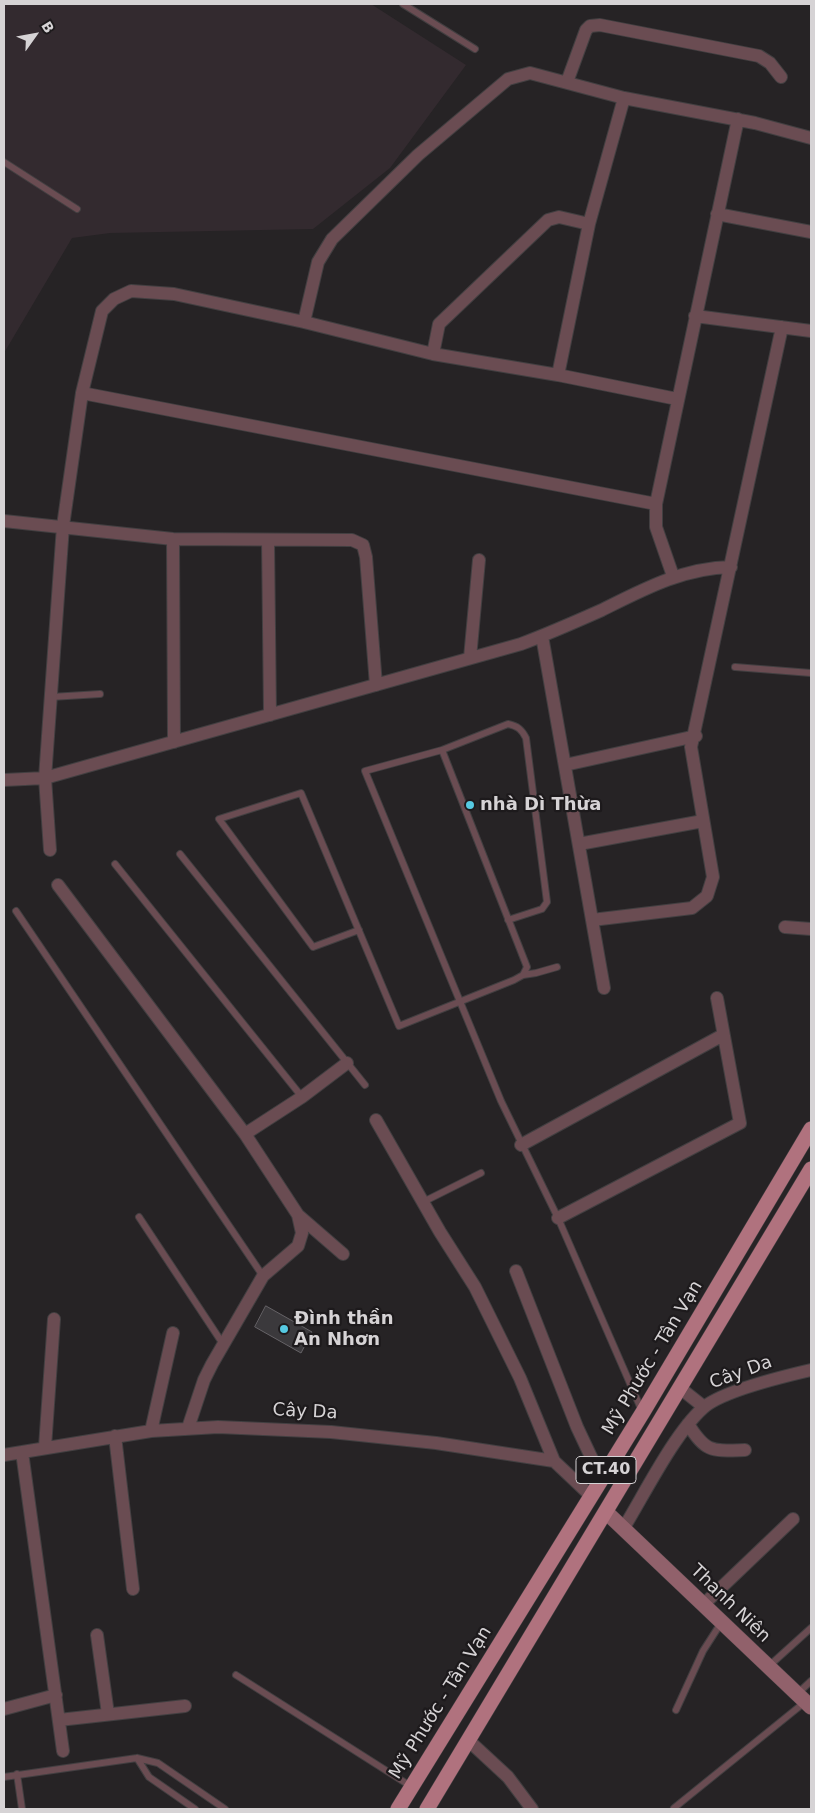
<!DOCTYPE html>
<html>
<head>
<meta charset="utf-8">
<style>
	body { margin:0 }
	#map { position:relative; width:815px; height:1813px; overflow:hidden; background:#262325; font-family:"DejaVu Sans",sans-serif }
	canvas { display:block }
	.frame { position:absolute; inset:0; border:5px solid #d6d3d5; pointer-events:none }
	.north { position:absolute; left:10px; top:10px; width:50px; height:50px; -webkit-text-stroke:4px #1d1a1c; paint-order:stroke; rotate:58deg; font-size:14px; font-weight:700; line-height:20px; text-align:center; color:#d6d3d5 }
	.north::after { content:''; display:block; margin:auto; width:18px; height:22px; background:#d6d3d5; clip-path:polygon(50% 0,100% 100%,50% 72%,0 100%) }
</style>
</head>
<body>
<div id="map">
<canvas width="815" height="1813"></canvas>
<div class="frame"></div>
<div class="north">B</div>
</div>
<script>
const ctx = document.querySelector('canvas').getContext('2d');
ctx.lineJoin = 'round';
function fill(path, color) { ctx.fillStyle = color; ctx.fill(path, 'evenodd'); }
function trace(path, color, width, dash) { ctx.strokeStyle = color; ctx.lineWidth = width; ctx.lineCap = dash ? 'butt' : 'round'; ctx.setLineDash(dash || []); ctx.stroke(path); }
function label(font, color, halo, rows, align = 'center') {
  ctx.font = font + ' "DejaVu Sans",sans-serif'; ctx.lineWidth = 4.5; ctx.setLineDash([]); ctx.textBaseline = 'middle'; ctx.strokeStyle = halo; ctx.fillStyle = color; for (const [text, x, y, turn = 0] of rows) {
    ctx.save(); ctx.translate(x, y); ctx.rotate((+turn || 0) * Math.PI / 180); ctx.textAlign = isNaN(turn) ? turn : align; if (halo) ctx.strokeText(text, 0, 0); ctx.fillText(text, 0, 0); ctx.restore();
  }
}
const built = new Path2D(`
	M4,4H371L466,65L390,168L313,229L110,233L72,238L4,353Z`);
const building = new Path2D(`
	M266,1306L312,1332L301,1353L255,1327Z`);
const lane = new Path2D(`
	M403,4L475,49
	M4,162L77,209
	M735,667L811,673
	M51,697L100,694
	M180,854L365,1085
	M115,864L302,1097
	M16,911L263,1276
	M508,920L542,909L547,902L526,738C522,730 518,726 508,724L442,750L365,771L501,1101L558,1218L642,1411
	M359,930L313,947L219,819L301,793L399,1026L514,980L523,975L527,967L442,750
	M523,975L536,973L557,967
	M423,1202L481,1173
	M139,1217L223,1344
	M769,1666L811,1628
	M236,1675L412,1787
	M797,1694L811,1681
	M676,1710L703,1651L721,1623
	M137,1758L149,1777L195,1809
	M17,1774L22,1809
	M4,1777L137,1758L158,1763L225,1809
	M674,1808L805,1702`);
const street = new Path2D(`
	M567,82L586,30L590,26L600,25L759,56L770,63L781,77
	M717,214L811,232
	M695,316L811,331
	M304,322L318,262L332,239L418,155L508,79L530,73L624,98L755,123L811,138
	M433,354L439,324L548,220L559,217L589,224
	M558,375L589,224L624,98
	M82,393L656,504
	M4,521L173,539L352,540L363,545L366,557L376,685
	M173,539L174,742
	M268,540L270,715
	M673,576L656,527V504L738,119
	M542,636L604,988
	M470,658L479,560
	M565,765L696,736
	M4,780L45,778L521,644C548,634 575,622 602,610C644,589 683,568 731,567
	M579,844L703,821
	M50,850L45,778L63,526L82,393L102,311L114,299L131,291L174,294L304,322L433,354L558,375L677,399
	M58,885L245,1134L298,1215L302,1233L298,1246L263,1276L212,1364L204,1380L188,1428
	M592,920L692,908L707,896L713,877L691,747L782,327
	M785,927L811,929
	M376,1120L440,1232L475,1287L520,1378L554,1461
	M245,1134L302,1097L347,1063
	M521,1145L723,1035
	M298,1215L343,1254
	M558,1218L740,1123L717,998
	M516,1271L577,1427L601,1478
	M680,1388L704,1407
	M688,1424C706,1453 712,1451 745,1450
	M151,1431L173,1333
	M115,1436L133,1589
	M45,1447L54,1319
	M22,1452L63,1751
	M4,1455L151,1431L218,1427L331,1432L436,1443L554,1461L591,1496
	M623,1529C644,1495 674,1434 703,1408C722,1391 785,1376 811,1370
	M704,1604L793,1519
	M97,1635L108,1714
	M4,1709L56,1695
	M59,1720L185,1706
	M468,1740L508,1777L532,1809`);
const secondary = new Path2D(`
	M606,1512L811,1707`);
const primary = new Path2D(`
	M398,1809L643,1412L811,1129
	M427,1809L811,1169`);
const markers = [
	[470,805,5,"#56c9e1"],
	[284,1329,5,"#56c9e1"]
];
const shields = [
	[606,1470,60]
];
const shieldNames = [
	["CT.40",606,1470]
];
const poiNames = [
	["nhà Dì Thừa",480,805],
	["Đình thần",294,1319],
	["An Nhơn",294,1340]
];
const streetNames = [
	["Mỹ Phước - Tân Vạn",653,1358,-59],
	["Cây Da",741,1373,-20],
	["Cây Da",305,1412,3],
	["Thanh Niên",730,1604,44],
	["Mỹ Phước - Tân Vạn",441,1703,-58]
];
fill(built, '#332a2f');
fill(building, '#3b393c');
trace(building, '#666367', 1);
trace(lane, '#423f41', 8);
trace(street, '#423f41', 14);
trace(secondary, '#423f41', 16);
trace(primary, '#423f41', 16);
trace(lane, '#6a4c52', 6);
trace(street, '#6a4c52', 12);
trace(secondary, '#91616b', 15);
trace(primary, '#b0727e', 15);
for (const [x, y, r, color] of markers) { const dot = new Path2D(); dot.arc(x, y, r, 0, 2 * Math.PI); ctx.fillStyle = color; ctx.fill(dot); trace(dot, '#1d1a1c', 2); }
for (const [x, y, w] of shields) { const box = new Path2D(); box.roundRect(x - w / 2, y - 13.5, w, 27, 4); ctx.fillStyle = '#1d1a1c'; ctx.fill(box); trace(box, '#d6d3d5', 1); }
label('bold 16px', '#d6d3d5', null, shieldNames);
label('bold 18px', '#d6d3d5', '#1d1a1c', poiNames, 'left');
label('18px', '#d6d3d5', '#1d1a1c', streetNames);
</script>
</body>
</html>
